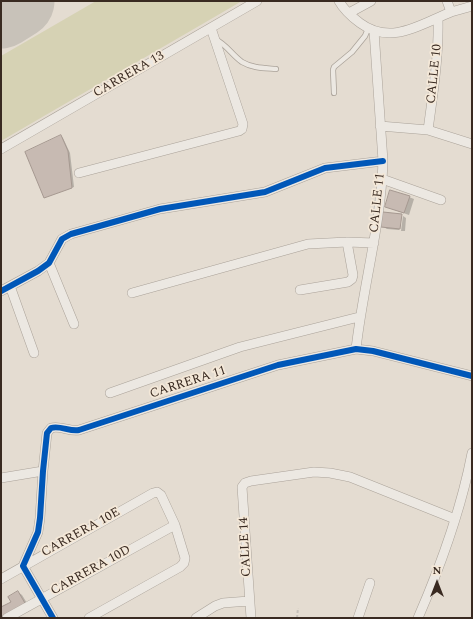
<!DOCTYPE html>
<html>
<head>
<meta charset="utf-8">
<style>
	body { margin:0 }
	#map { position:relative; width:473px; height:619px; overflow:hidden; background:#e4dcd1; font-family:Spectral,serif }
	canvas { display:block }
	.frame { position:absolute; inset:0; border:2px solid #392a21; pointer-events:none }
	.north { position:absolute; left:417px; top:563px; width:40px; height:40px; -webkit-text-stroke:3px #f4e8d8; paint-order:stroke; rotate:0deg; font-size:11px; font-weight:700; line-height:16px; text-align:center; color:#392a21 }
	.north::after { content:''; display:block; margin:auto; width:14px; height:18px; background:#392a21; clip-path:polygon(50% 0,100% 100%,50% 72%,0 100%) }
</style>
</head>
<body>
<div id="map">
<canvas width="473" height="619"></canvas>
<div class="frame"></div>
<div class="north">N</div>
</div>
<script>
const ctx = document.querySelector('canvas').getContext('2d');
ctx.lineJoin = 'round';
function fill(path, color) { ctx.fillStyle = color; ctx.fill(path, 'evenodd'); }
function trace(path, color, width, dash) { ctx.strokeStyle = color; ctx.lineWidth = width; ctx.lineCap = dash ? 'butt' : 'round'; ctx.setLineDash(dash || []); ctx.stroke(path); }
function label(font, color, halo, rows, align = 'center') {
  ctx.font = font + ' Spectral,serif'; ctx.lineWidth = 3.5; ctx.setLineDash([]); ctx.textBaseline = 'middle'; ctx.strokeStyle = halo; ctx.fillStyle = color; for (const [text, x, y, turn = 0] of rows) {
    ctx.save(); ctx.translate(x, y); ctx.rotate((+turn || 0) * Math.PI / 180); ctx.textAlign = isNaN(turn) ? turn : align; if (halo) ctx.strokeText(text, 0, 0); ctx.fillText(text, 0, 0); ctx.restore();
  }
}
const green = new Path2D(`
	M96,1H242L1,141V56Z`);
const shadow = new Path2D(`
	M61,136L63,138L70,153L74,187L44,196Z
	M409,197L414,199L409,215L386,207Z
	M384,213L402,215H401L399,230L387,229L382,226Z
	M403,216L406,218L405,231H401Z
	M18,592L22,595L30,608L1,612V609L12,602Z`);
const runway = new Path2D(`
	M1,11L17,1`);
const building = new Path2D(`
	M61,135L68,151L72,188L44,198L25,152Z
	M390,190L410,196L404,213L385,207Z
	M383,212L402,214L400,229L381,227Z
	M18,591L26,605L3,618L1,614V607L11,602L8,597Z`);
const path = new Path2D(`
	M297,618L298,608`);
const lane = new Path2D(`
	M215,39C227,45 231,54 242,62C252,68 264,68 276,69
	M334,93L333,70L334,67L352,52L365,36L368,29`);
const street = new Path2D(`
	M339,1C344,10 352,17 360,23C391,46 421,24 451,12C458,10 465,8 472,6
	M447,1L451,12
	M349,13L371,1
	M380,126L428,130L472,144
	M428,130C433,93 439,56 438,19
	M1,149L257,1
	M79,173L239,131L242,129L243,124L211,28
	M382,179L441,200
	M49,263L74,324
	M10,286L34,353
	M300,290L348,282L352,279L353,275L347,242
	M1,291L38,271L49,263L62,239L71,234L160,209L265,192L325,168L383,161
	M132,293L308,244L347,242L374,243
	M356,349C363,286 381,225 383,161L374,31
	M110,393L240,347L359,317
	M1,478L43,471
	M1,579L153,493L157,492L161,495L175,525L185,558L184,563L180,567L89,618
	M7,618L175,525
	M53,618L23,566L38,532L40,518L43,471L47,433L51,428C60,425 70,432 79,430L278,365L356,349L373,351L472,376
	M196,618L215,606L223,603L249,601
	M251,618L242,487L245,483L251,481L314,472L330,473L350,477L455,519
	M358,618L370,583
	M418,618C441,565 461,510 472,453`);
const cycleway = new Path2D(`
	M1,291L38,271L49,263L62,239L71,234L160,209L265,192L325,168L383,161
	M53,618L23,566L38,532L40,518L43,471L47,433L51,428C60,425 70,432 79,430L278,365L356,349L373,351L472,376`);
const streetNames = [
	["CALLE 10",435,74,-84],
	["CARRERA 13",129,75,-30],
	["CALLE 11",378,203,-84],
	["CARRERA 11",188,383,-18],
	["CARRERA 10E",81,533,-29],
	["CALLE 14",246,547,-93],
	["CARRERA 10D",91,571,-29]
];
fill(green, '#d6d2b4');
fill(shadow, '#0003');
trace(runway, '#c8c2b9', 75);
fill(building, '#c7bab2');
trace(building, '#a59890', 1);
trace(lane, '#aaa299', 6);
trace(street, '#aaa299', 10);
trace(path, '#c5bfb8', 2, [3, 2]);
trace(lane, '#ece8e2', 4.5);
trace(street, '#ece8e2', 9);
trace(cycleway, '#0057b8', 6);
label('13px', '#392a21', '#f4e8d8', streetNames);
</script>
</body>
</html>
